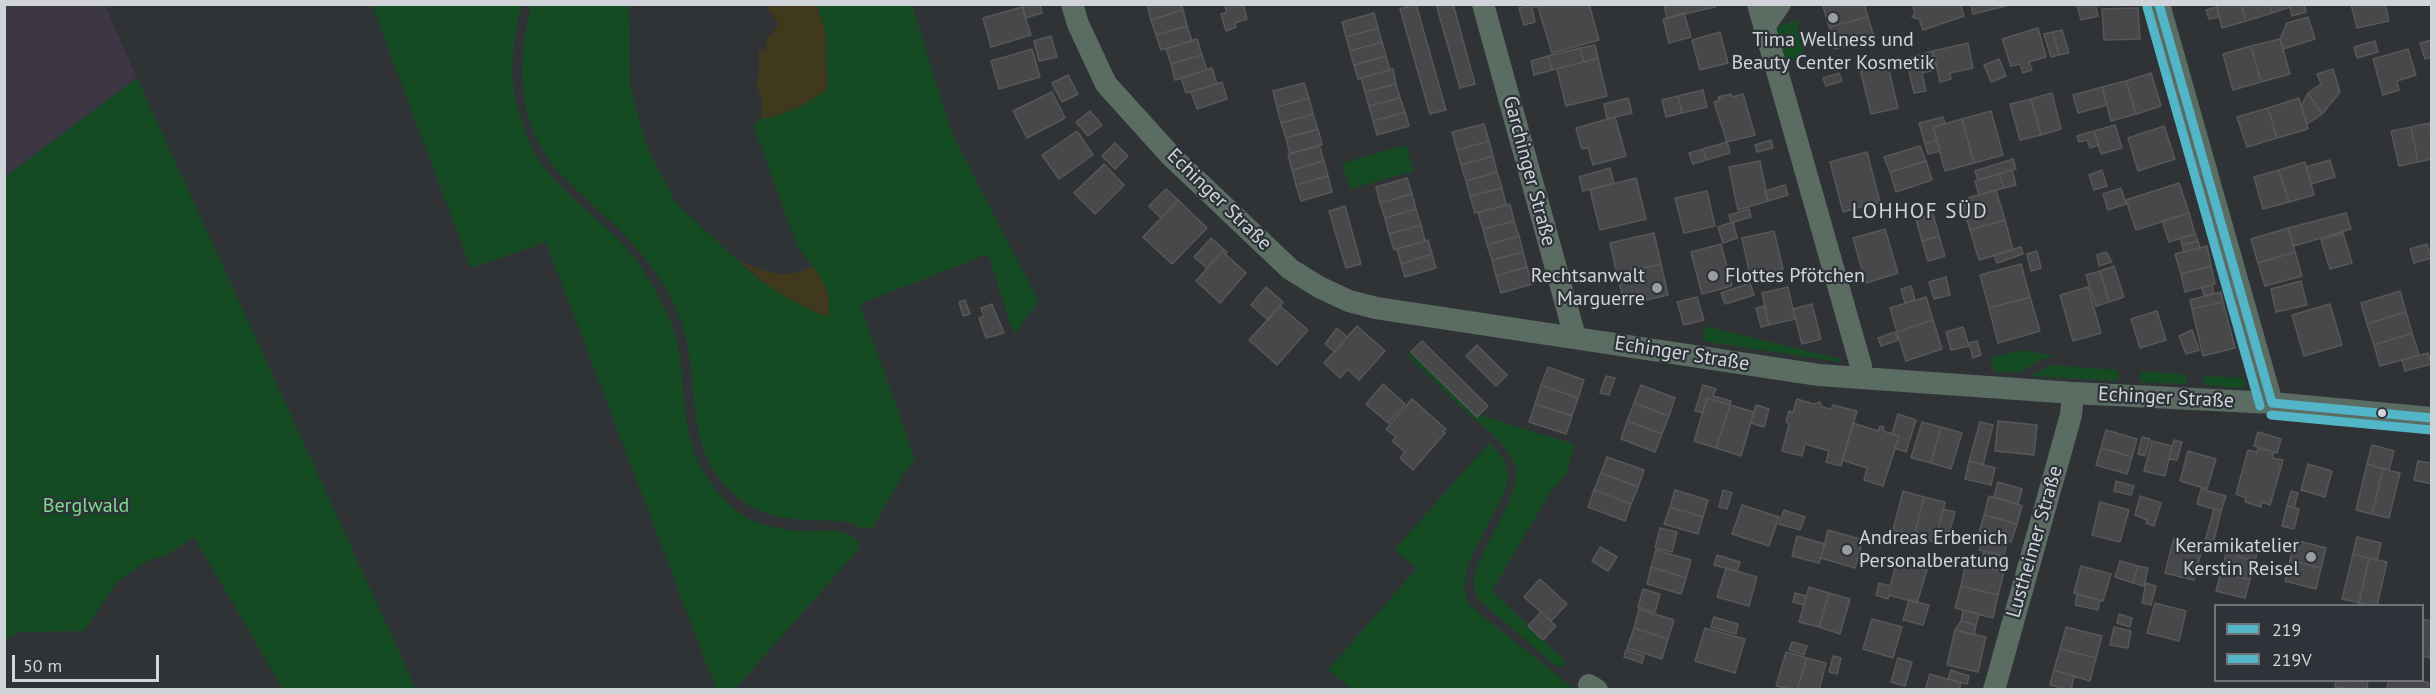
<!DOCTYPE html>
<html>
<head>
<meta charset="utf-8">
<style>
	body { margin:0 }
	#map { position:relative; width:2436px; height:694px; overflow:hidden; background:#303336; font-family:"PT Sans",sans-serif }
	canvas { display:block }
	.frame { position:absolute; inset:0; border:6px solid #d1d5d9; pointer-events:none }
	.legend { position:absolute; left:2214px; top:604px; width:210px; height:78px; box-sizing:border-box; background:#2d3339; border:2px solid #6f7479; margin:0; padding:8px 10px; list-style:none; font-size:18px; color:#d1d5d9 }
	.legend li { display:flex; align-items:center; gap:12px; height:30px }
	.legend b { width:30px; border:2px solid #6f7479 }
	.scale { position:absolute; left:12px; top:655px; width:147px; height:27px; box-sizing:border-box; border:3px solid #d1d5d9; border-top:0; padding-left:8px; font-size:18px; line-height:21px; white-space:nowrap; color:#d1d5d9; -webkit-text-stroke:4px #2d3339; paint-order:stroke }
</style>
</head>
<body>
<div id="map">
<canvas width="2436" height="694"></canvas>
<div class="frame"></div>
<ul class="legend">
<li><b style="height:8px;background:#53b5c8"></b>219</li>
<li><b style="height:8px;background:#53b5c8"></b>219V</li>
</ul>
<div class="scale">50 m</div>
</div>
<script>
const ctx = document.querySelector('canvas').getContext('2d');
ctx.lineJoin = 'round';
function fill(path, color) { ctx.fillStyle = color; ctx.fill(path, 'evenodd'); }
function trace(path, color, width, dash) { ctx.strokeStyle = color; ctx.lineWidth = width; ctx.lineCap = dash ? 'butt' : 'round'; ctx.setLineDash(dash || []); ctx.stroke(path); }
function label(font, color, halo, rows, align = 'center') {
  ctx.font = font + ' "PT Sans",sans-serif'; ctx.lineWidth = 4.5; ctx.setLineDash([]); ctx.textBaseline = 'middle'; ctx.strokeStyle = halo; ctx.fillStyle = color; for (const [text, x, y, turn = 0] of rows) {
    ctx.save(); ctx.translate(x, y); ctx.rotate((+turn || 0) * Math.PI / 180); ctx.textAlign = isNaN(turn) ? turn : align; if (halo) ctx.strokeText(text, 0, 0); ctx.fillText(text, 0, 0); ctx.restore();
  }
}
const industrial = new Path2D(`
	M5,5H105L137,78L5,177Z`);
const green = new Path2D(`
	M372,5H522C513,38 508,79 519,112C524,128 531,149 540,162C563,194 597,217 624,245C637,259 651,281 659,298C664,308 670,319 674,331C680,346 681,364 682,380C687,433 690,468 732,507C749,523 776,529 799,531C820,532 844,525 859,542V548L851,558L735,689H716L546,242L471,268Z
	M531,5H629L631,91L648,150L676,203L761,282L818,273L798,248L753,125L761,119L783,114L826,35L817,5H912L952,134L1039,302L1014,334L988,254L860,304L915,459L904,473L873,527C864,531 855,524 847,522C835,520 822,521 810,520C775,519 749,512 725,485C692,448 697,408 690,362C687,336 679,311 666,289C638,240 600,214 562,175C517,129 516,64 531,5Z
	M1797,20L1805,50L1800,58L1784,63L1777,30L1779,26Z
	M137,78L416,689H283L194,537L167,555L148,561L117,582L84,631L20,632L5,639V177Z
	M1406,145L1414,171L1350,189L1342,163Z
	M1705,326L1840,359V362L1702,341Z
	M1409,350L1477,417L1479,415L1574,444L1567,473L1551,491L1492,591L1565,661L1563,666L1557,667L1479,600C1477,595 1473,589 1474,583C1475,550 1528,492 1514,462C1505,442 1486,429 1470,415C1450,397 1430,377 1410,358Z
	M2021,350L2054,356L2039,361L2020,372H1995L1990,358Z
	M2051,365L2118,370V381L2031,376Z
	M2141,371L2187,375L2186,384L2140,382Z
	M2204,376L2245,378L2244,388L2204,385Z
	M1489,443C1495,449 1503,457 1506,465C1520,499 1445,562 1470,606L1574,689H1352L1328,670L1417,568L1394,550Z`);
const sand = new Path2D(`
	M771,5H817L826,35L827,89C805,106 788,113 761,119L762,99L756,85L759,75V49L764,50L767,48L766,37L771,34L779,24L768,10Z
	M740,261C765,272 787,281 813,266C823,281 835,299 827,317C793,303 766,287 740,261Z`);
const building = new Path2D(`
	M1022,4H1040L1042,13L1026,18Z
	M1147,4H1181L1183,10L1151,20Z
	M1224,4H1243L1247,19L1235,23L1236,27L1226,31L1221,14L1227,12Z
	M1416,4L1446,110L1430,114L1400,9Z
	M1436,4H1453L1475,84L1460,88Z
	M1537,4L1538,6L1532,8L1535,22L1524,25L1519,8Z
	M1548,4H1589L1599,40L1552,53L1538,7Z
	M1664,4H1715V7L1667,18Z
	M1829,4H1864L1868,17L1829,27L1823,6Z
	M1912,4H1960L1964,16L1923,30L1919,19L1912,17L1915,13Z
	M1971,4H2006V6L1973,14Z
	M2077,4H2095L2098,16L2081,20Z
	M2216,4H2241L2246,21L2222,28Z
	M2241,4H2269L2272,13L2246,21Z
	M2269,4H2304L2306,12L2292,16L2290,7L2272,13Z
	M2351,4H2385L2389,21L2357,28Z
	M1022,7L1031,35L991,47L983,18Z
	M2217,7L2219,17L2209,19L2206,10Z
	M2138,8L2140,39L2104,40L2102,9Z
	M1183,10L1187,26L1156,35L1151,20Z
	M1374,13L1378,28L1346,37L1342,22Z
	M1684,13L1691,37L1669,43L1663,19Z
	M1868,17L1874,38L1835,49L1829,27Z
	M2308,17L2315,39L2283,49L2280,39L2287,23Z
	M1187,26L1192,41L1161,50L1156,35Z
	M1378,28L1382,42L1350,51L1346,37Z
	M2038,28L2046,57L2029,62L2032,70L2023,73L2020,64L2011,66L2002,39Z
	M2062,30L2069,53L2059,55L2053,32Z
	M1720,32L1728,63L1700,70L1692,40Z
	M2053,32L2059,55L2051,57L2044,34Z
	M1051,36L1057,57L1039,61L1034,41Z
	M1197,39L1202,55L1171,64L1166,49Z
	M2280,39L2290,74L2261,82L2251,46Z
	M2432,40V57L2425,59L2420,43Z
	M2375,41L2378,52L2357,58L2354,47Z
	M1382,42L1386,56L1354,65L1350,51Z
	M1968,43L1973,68L1950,73L1951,79L1940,82L1933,51Z
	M1595,45L1598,58L1584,62L1580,48Z
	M2251,46L2261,82L2233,90L2223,54Z
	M1580,48L1584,62L1552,70L1548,56Z
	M1032,49L1040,77L999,89L991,61Z
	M2408,49L2416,75L2397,81L2399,90L2383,95L2373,59Z
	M1933,51L1938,69L1922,73L1920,64L1908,67L1906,59Z
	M1202,55L1207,70L1175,80L1171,64Z
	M1386,56L1390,70L1358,79L1354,65Z
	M1548,56L1552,70L1534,75L1531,61Z
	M1598,58L1607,96L1566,106L1557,69Z
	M1999,59L2006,76L1991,82L1984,65Z
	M1887,62L1898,108L1871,114L1860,69Z
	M1920,64L1926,91L1914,93L1908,67Z
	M1212,68L1217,84L1186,93L1181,78Z
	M1393,69L1396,84L1365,92L1361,78Z
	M2333,69L2340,92L2322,114L2308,93L2321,84L2317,74Z
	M1839,73L1842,81L1826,86L1823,78Z
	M2151,73L2161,106L2136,114L2126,81Z
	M1068,75L1078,94L1062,102L1052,83Z
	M2126,81L2136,114L2111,121L2102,87Z
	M1222,82L1227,99L1197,109L1191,92Z
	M1304,83L1309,98L1277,107L1273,91Z
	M1396,84L1400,98L1369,106L1365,92Z
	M2102,87L2107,105L2078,113L2073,95Z
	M1703,90L1707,107L1682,113L1678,96Z
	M1052,92L1065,118L1027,138L1013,111Z
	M2052,93L2061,129L2041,135L2031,99Z
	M2308,93L2322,114L2307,124L2301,106Z
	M1731,94L1732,97L1743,94L1755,135L1727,142L1714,102L1720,100L1718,97Z
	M1678,96L1682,113L1666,117L1662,100Z
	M1309,98L1313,114L1281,123L1277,107Z
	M1400,98L1405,112L1373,121L1369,106Z
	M1628,98L1632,113L1607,119L1604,104Z
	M2299,98L2308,129L2277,138L2268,108Z
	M2031,99L2041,135L2020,140L2010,104Z
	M2268,108L2277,138L2247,147L2237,117Z
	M1090,111L1102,125L1088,136L1076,122Z
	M1991,111L2003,155L1974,163L1962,119Z
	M1405,112L1409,126L1377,135L1373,121Z
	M1313,114L1318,129L1286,138L1281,123Z
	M1615,117L1626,156L1593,165L1588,148L1582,149L1576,128Z
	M1943,117L1945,123L1933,127L1937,140L1925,144L1919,123Z
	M1962,119L1974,163L1945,171L1933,127Z
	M2430,123L2432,159L2418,162L2411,127Z
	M1484,124L1489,141L1457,150L1452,132Z
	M2115,125L2122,148L2101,154L2094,131Z
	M2164,126L2175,159L2138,171L2128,138Z
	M2411,127L2418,162L2399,166L2391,131Z
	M1318,129L1322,145L1290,154L1286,138Z
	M1077,131L1093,155L1059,179L1042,155Z
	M2094,131L2099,145L2090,148L2087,140L2079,142L2077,136Z
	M1771,140L1773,148L1757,152L1755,145Z
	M1937,140L1940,151L1928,154L1925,144Z
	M1489,141L1493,156L1461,165L1457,150Z
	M1727,142L1730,153L1706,160L1703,149Z
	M1115,143L1128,156L1115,169L1102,156Z
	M1319,145L1324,161L1292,170L1288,154Z
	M1920,146L1926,161L1890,172L1884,157Z
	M1703,149L1706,160L1693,164L1689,153Z
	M1867,152L1880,202L1843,212L1830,162Z
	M1493,156L1497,172L1466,181L1461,165Z
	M2013,159L2016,169L1978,180L1975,171Z
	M2330,160L2335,177L2311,184L2306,167Z
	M1324,161L1328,176L1296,185L1292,170Z
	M1760,161L1768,201L1738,210L1729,167Z
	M1926,161L1932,180L1896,192L1890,172Z
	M2305,162L2314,195L2289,202L2279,170Z
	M1104,164L1124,185L1095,214L1074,193Z
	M1610,168L1614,183L1583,191L1579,177Z
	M2012,170L2016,185L2004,188L1999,174Z
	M2102,170L2107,186L2094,190L2089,175Z
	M2279,170L2289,202L2263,209L2254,177Z
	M1497,172L1502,188L1470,196L1466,181Z
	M1999,174L2004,188L1979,195L1975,181Z
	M1328,176L1332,192L1301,201L1296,185Z
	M1407,178L1412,194L1380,203L1376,187Z
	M1636,178L1646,219L1600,230L1590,190Z
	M2179,183L2189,213L2136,230L2126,200Z
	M1785,185L1788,195L1768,201L1765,191Z
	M1502,188L1506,205L1475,213L1470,196Z
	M2121,188L2126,204L2108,210L2103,194Z
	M1166,189L1178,200L1161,218L1149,206Z
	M1996,190L2005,220L1970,230L1961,200Z
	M1707,191L1715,226L1684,233L1675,198Z
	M1412,194L1416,209L1385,218L1380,203Z
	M1178,200L1207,228L1172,264L1143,237Z
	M1510,204L1514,221L1483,229L1478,213Z
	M1345,206L1361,264L1346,268L1329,211Z
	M1416,209L1421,225L1389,234L1385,218Z
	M1749,209L1751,217L1731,223L1729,215Z
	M2189,213L2195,234L2169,242L2162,221Z
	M2346,213L2351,229L2294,246L2288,228Z
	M1933,214L1939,236L1922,241L1916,219Z
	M2005,220L2013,250L1979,260L1970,230Z
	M1514,221L1519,236L1487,245L1483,229Z
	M1733,222L1737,238L1723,243L1718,227Z
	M1421,225L1425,241L1394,250L1389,234Z
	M2288,228L2295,252L2258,263L2251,239Z
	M1885,229L1898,273L1866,283L1853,238Z
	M1774,231L1783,269L1750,276L1742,238Z
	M1654,233L1661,264L1617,274L1610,243Z
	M2343,233L2352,263L2330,269L2321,240Z
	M2195,234L2198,241L2182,245L2180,238Z
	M1519,236L1523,252L1492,260L1487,245Z
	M1939,236L1945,256L1928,261L1922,241Z
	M1211,238L1227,252L1225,254L1222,251L1207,268L1194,257Z
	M1428,240L1432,254L1401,264L1397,249Z
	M2198,241L2200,248L2184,252L2182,245Z
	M1721,244L1732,286L1702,294L1691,252Z
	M2427,244L2431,258L2414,263L2410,249Z
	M2207,246L2211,266L2181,274L2175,254Z
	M2021,247L2023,254L1997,263L1994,255Z
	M1222,251L1246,273L1220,303L1196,281Z
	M2037,251L2041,268L2031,271L2027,254Z
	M1523,252L1527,267L1496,276L1492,260Z
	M2106,252L2112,262L2099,266L2097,255Z
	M2295,252L2302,276L2265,286L2258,263Z
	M1432,254L1436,268L1405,277L1401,264Z
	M1661,264L1668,295L1625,305L1617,274Z
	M2021,264L2030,297L1989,308L1980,275Z
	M2114,266L2124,297L2109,302L2100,271Z
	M2211,266L2215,284L2185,292L2181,274Z
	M1527,267L1532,284L1501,293L1496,276Z
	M2100,271L2109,302L2096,306L2086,275Z
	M1946,277L1950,295L1934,299L1929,282Z
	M2301,281L2307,305L2276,312L2271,289Z
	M1750,283L1754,295L1725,304L1721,293Z
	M2212,285L2214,293L2204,296L2202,288Z
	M1911,286L1915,300L1905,303L1901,289Z
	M1266,287L1283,302L1268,320L1251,305Z
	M1788,287L1795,319L1769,325L1762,293Z
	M2088,287L2101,333L2073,341L2060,295Z
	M2400,291L2406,312L2367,324L2361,303Z
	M2221,292L2223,302L2192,309L2190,300Z
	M1697,297L1704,320L1684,325L1677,302Z
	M1926,297L1933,320L1897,332L1890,308Z
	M2030,297L2040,331L1998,343L1989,308Z
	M965,300L970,314L963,316L959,302Z
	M2223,302L2235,348L2203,356L2192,309Z
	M992,304L1004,333L986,338L979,318L984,316L981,308Z
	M1812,304L1821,339L1802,344L1793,309Z
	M2330,304L2342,345L2304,356L2292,315Z
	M1280,306L1308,330L1277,365L1249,340Z
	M1764,306L1769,325L1761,327L1756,308Z
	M2157,311L2166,340L2140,348L2131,319Z
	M2406,312L2412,333L2374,345L2367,324Z
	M1933,320L1942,349L1906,361L1897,332Z
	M1357,326L1385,351L1359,380L1348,369L1340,378L1324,363Z
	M1963,327L1969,346L1951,350L1946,332Z
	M1337,328L1347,337L1335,352L1325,344Z
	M2192,330L2199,350L2186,354L2179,336Z
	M1895,332L1898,340L1881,346L1878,338Z
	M2412,333L2419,355L2380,366L2374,345Z
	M1422,341L1488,406L1477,417L1411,352Z
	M1977,341L1981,355L1973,358L1969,343Z
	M1477,345L1507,375L1496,386L1466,356Z
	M2428,353L2431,364L2405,371L2402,360Z
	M1548,367L1584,380L1578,398L1541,385Z
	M1606,376L1615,378L1609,395L1600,393Z
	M1383,384L1405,404L1388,423L1366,404Z
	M1541,385L1578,398L1572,416L1535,404Z
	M1641,385L1675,398L1669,416L1634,403Z
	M1703,385L1716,389L1713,396L1731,401L1730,405L1707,398L1703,413L1695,411Z
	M1707,398L1730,405L1716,448L1694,441Z
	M1412,399L1446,429L1443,431L1445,433L1413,470L1400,458L1405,452L1392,441L1396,437L1386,429Z
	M1797,399L1813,404L1820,402L1822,407L1831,409L1833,405L1857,411L1841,466L1826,462L1829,451L1805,444L1802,456L1782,451L1789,424L1786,422L1789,411L1793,412Z
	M1634,403L1669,416L1662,434L1627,421Z
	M1535,404L1572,416L1566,434L1529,422Z
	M1730,405L1754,412L1741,456L1716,448Z
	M1756,405L1769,409L1764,427L1751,423Z
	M1898,414L1916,420L1906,452L1895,448L1899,436L1892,434Z
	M1627,421L1662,434L1655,452L1621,439Z
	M1998,421L2037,425L2034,455L1995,451Z
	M1922,422L1941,427L1931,463L1911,458Z
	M1980,422L1993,425L1983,465L1969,461Z
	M1853,423L1878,431L1880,426L1884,427L1883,431L1899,436L1883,486L1864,480L1867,468L1842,460Z
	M1941,427L1962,433L1951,469L1931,463Z
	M2106,430L2137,439L2132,457L2101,448Z
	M2258,432L2281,439L2277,453L2254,446Z
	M2142,437L2150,439L2145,456L2138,454Z
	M2174,440L2182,442L2177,460L2169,459Z
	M2152,441L2172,446L2165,476L2144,471Z
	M2372,445L2394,451L2389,470L2367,464Z
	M2101,448L2132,457L2127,474L2096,465Z
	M2258,448L2274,452L2272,458L2283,460L2270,505L2262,502L2261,507L2245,502L2246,498L2236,494L2248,450L2257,452Z
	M2188,451L2216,459L2207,489L2180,481Z
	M1607,457L1644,470L1638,487L1601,473Z
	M1969,461L1995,468L1991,485L1965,479Z
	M2418,461L2432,463V484L2414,480Z
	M2308,464L2332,471L2325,497L2301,490Z
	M2367,464L2383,469L2372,514L2356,510Z
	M2383,469L2400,473L2389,518L2372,514Z
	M1601,473L1638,487L1631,504L1594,490Z
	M2116,481L2134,486L2131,495L2114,491Z
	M1998,482L2022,489L2018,504L1994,497Z
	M2201,489L2226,496L2221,511L2197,504Z
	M1594,490L1631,504L1625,521L1588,507Z
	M1675,490L1708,500L1703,517L1670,507Z
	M1723,490L1732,493L1727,509L1719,507Z
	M1903,491L1924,497L1914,536L1893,530Z
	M2291,491L2298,493L2294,508L2287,506Z
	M1989,496L2022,506L2017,524L1984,515Z
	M2140,496L2161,503L2154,526L2146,523L2147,520L2135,515Z
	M1924,497L1945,502L1935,542L1914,536Z
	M2100,502L2129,510L2120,542L2092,535Z
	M1742,505L1779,517L1769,546L1732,534Z
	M2287,506L2299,509L2294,529L2282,526Z
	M1670,507L1703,517L1698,534L1664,524Z
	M1943,509L1955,512L1949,533L1938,530Z
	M2214,509L2221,511L2213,544L2205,541Z
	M1784,510L1805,517L1800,530L1779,524Z
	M1984,515L2017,524L2011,542L1979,533Z
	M1660,528L1677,532L1672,552L1655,548Z
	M1828,530L1863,540L1855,568L1821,558Z
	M1984,535L2007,541L2004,556L1979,550Z
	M1797,536L1825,544L1819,563L1792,556Z
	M2357,537L2381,543L2377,560L2353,554Z
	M2174,538L2203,545L2194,580L2165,573Z
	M2295,540L2326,548L2321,568L2290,560Z
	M2240,546L2258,550L2255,561L2237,556Z
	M1600,547L1617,557L1608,571L1592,561Z
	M1656,550L1691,560L1686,578L1651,567Z
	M2227,550L2238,553L2237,556L2255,561L2250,580L2221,572Z
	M1984,551L2004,556L2001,570L1980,566Z
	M2353,554L2369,558L2359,603L2342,599Z
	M1717,555L1740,562L1737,571L1714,565Z
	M2369,558L2387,562L2377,606L2359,603Z
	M2290,560L2321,568L2316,589L2285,581Z
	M2120,561L2138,566L2133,583L2115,577Z
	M1897,562L1927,570L1917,603L1889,595L1888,599L1876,595L1879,583L1890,586Z
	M1966,563L2004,572L1998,595L1961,586Z
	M2081,566L2111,574L2103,601L2074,593Z
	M2138,566L2148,568L2144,586L2133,583Z
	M1651,567L1686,578L1681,594L1647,584Z
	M1726,568L1757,577L1749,606L1717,597Z
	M2221,572L2250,580L2245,598L2216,591Z
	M1540,579L1567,604L1551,621L1524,597Z
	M2146,583L2156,586L2151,605L2142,603Z
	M1961,586L1998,595L1993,618L1955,608Z
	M1809,587L1829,593L1819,627L1799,622Z
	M1643,589L1660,594L1655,612L1638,607Z
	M1795,593L1806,596L1804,605L1793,602Z
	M1829,593L1850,599L1840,634L1819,627Z
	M2077,594L2100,600L2098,610L2075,605Z
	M1909,600L1929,605L1923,625L1903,620Z
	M2155,603L2186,611L2179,641L2147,633Z
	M1639,609L1674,620L1668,639L1634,628Z
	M1963,610L1979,614L1976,625L1961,621Z
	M1541,612L1556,626L1543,640L1528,626Z
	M2119,614L2132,618L2130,627L2117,623Z
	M1714,617L1738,624L1736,634L1711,627Z
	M1872,619L1902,627L1893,658L1863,649Z
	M2422,619L2432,621L2430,658L2422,656Z
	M1961,621L1976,625L1974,635L1955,630Z
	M2066,627L2102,636L2096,658L2060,649Z
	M2114,627L2131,631L2128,648L2110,645Z
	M1634,628L1668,639L1662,659L1627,648Z
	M1705,628L1745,639L1735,673L1695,661Z
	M1955,630L1986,637L1978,672L1947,665Z
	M1792,642L1807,646L1804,655L1789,650Z
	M2060,649L2096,658L2090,681L2054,670Z
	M1626,650L1644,656L1642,663L1624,657Z
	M1786,652L1807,658L1797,690L1776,686Z
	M1833,656L1841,658L1837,674L1829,672Z
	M1807,658L1826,663L1819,690H1797Z
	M1898,658L1912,662L1905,686L1891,682Z
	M1951,670L1969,676L1967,684L1948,679Z
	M2054,670L2074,676L2071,690L2050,685Z
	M1930,674L1961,683L1959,690H1925Z
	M2336,680H2368L2367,690L2335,687Z
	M2389,680H2420L2429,683L2427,690H2386Z`);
const minor = new Path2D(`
	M1072,4L1078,24L1106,84L1172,157L1290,269L1319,287L1349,301L1376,308L1819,375L2073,393L2272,403L2432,418
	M1483,4L1575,337
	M1758,4L1861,366L1859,378
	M2159,4L2272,403
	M1764,27L1780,4
	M1589,685L1597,690
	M1994,690L2071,415L2073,393`);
const bus1 = new Path2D(`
	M2159,4L2272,403
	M2272,403L2432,418`);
const bus2 = new Path2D(`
	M2147,7L2260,406
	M2271,415L2431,430`);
const markers = [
	[1833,18,6,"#999ca0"],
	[1713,276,6,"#999ca0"],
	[1657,288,6,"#999ca0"],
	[2382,413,5,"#d1d5d9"],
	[1847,550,6,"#999ca0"],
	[2311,557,6,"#999ca0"]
];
const poiNames = [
	["Tima Wellness und",1833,40,"center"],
	["Beauty Center Kosmetik",1833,63,"center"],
	["Rechtsanwalt",1645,276],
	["Marguerre",1645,299],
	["Flottes Pfötchen",1725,276,"left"],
	["Andreas Erbenich",1859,538,"left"],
	["Personalberatung",1859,561,"left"],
	["Keramikatelier",2299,546],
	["Kerstin Reisel",2299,569]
];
const streetNames = [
	["Garchinger Straße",1529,171,75],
	["Echinger Straße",1219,200,44],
	["Echinger Straße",1682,354,9],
	["Echinger Straße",2166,398,3],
	["Lustheimer Straße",2035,542,-74]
];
const parkNames = [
	["Berglwald",86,506]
];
const neighbourhoodNames = [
	["LOHHOF SÜD",1920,212]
];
fill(industrial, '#3c3645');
fill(green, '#144b22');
fill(sand, '#40391e');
fill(building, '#48484a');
trace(building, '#585758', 1.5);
trace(minor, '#5b6c63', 22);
trace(bus1, '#53b5c8', 9);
trace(bus2, '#53b5c8', 9);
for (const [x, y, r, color] of markers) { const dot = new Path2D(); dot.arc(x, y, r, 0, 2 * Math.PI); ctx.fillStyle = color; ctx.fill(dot); trace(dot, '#2d3339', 2); }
label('20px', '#d1d5d9', '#2d3339', poiNames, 'right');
label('20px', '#d1d5d9', '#2d3339', streetNames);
label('20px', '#81da8d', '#2d3339', parkNames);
ctx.letterSpacing = '1.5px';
label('21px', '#d1d5d9', '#2d3339', neighbourhoodNames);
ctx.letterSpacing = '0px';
</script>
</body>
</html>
